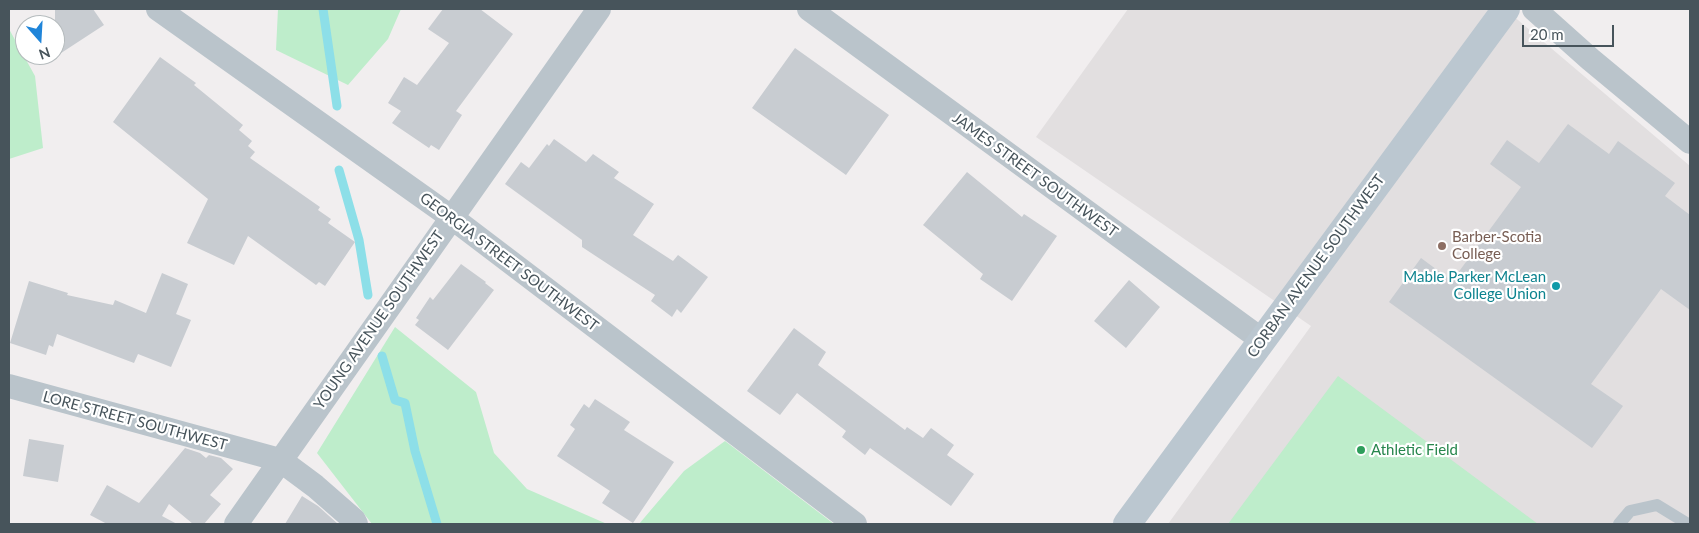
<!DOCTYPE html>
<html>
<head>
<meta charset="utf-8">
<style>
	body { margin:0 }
	#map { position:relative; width:1699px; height:533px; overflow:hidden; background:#f1eeef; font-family:Lato,sans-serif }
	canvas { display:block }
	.frame { position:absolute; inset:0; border:10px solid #47545b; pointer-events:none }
	.north { position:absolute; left:15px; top:15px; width:50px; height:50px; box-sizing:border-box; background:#fff; border:1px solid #b5bbbd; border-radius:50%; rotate:161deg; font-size:14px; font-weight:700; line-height:20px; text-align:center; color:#47545b }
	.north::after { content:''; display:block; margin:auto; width:18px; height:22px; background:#2085d9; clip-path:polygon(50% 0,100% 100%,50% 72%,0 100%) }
	.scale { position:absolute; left:1522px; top:25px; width:92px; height:22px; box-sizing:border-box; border:2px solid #47545b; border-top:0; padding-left:6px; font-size:15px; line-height:18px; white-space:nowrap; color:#47545b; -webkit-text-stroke:4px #fff; paint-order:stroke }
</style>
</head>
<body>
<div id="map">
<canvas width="1699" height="533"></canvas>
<div class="frame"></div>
<div class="north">N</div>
<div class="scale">20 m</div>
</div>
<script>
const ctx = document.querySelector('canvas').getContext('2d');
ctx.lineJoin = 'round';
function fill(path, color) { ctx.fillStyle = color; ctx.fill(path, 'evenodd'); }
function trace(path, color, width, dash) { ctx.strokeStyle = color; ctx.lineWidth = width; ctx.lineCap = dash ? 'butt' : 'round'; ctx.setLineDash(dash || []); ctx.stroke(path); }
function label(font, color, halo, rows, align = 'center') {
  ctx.font = font + ' Lato,sans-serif'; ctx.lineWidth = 4.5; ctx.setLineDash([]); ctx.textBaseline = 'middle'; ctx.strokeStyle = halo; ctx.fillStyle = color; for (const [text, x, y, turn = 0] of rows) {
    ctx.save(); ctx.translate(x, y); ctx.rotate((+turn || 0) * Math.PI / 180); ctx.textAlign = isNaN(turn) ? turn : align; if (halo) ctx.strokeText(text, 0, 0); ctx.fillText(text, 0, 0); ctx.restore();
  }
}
const education = new Path2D(`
	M1128,9H1505L1690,166V524H1168L1311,326L1036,137Z`);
const green = new Path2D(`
	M278,9H401L388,39L348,85L276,50Z
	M9,29L35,76L43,148L9,159Z
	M395,327L476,392L494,453L527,489L607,524H372L317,453Z
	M1338,376L1538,524H1228Z
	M725,441L834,524H639L684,471Z`);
const stream = new Path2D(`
	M323,9L337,106
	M339,170L359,240L368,295
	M382,356L395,400L405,403L415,451L437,524`);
const building = new Path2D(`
	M55,9H93L104,25L55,57Z
	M443,9H480L513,34L456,111L462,115L439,150L431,145L429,148L392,123L401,111L388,103L404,77L417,85L449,43L428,29Z
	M795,48L889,115L846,175L752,108Z
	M160,57L196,83L194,85L243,125L239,130L252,141L248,146L255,152L250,158L320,207L318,210L331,219L328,223L355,242L325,286L319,282L316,285L248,236L234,265L187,243L208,199L113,122Z
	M1568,124L1609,154L1618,141L1675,183L1665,196L1690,215V310L1661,289L1591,384L1623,406L1592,448L1389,302L1421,258L1452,281L1521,187L1490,164L1507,140L1539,163Z
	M554,139L586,162L593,154L619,172L614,178L654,204L633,235L673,261L678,255L708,277L681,313L677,309L672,317L651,301L655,295L582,247V240L505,184L521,162L529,168L547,144L549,146Z
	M967,172L1022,217L1024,214L1057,236L1012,301L980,279L983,274L923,225Z
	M461,264L486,282L485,283L494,290L448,350L415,325L419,320L416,318L430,297L433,300Z
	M162,273L188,284L176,314L191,320L171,367L138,354L134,363L57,334L53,347L49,345L46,355L10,343L29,281L68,293L67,295L113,305L115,300L146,313Z
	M1129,280L1160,307L1126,348L1094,321Z
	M794,328L826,352L818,365L905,430L907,427L923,438L931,428L954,445L947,455L974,474L951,506L870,448L865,455L842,437L846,431L797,393L780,415L747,391Z
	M595,399L630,422L624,430L674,462L633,523L602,503L610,491L557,456L575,429L570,425L584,404L589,408Z
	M29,439L64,445L58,482L23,476Z
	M185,448L200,453L206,458L209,455L221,458L233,469L210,495L221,504L204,524H193L169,504L162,516L177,524H107L90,515L107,485L139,503Z
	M302,496L318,506L338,524H285Z`);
const lane = new Path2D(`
	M1619,524L1630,511L1657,505L1688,524`);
const street = new Path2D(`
	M158,9L451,217L855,524
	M809,9L1262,340
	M1534,9L1590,59L1690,142
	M9,386L280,460L315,486L354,520L356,524
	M236,524L599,9`);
const secondary = new Path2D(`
	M1127,524L1506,9`);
const markers = [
	[1442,246,5,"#8d6e63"],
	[1556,286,5,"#0f9aa8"],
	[1361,450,5,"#2e9e5b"]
];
const streetNames = [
	["JAMES STREET SOUTHWEST",1035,175,36],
	["GEORGIA STREET SOUTHWEST",509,262,37],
	["CORBAN AVENUE SOUTHWEST",1316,266,-54],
	["YOUNG AVENUE SOUTHWEST",379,320,-55],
	["LORE STREET SOUTHWEST",135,421,15]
];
const educationNames = [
	["Barber-Scotia",1452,237],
	["College",1452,254]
];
const cultureNames = [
	["Mable Parker McLean",1546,277],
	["College Union",1546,294]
];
const leisureNames = [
	["Athletic Field",1371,450]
];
fill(education, '#e2dfe0');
fill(green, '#beedcb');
trace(stream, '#8ddfe8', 9);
fill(building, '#c8ccd1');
trace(lane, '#bac4cb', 12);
trace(street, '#bac4cb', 24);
trace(secondary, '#bbc7d0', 28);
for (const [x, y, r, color] of markers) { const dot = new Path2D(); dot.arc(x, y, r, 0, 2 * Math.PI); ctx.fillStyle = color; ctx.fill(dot); trace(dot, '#fff', 2); }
label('15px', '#47545b', '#fff', streetNames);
label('15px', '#785e54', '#fff', educationNames, 'left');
label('15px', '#0d838f', '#fff', cultureNames, 'right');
label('15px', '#27864d', '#fff', leisureNames, 'left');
</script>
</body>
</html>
